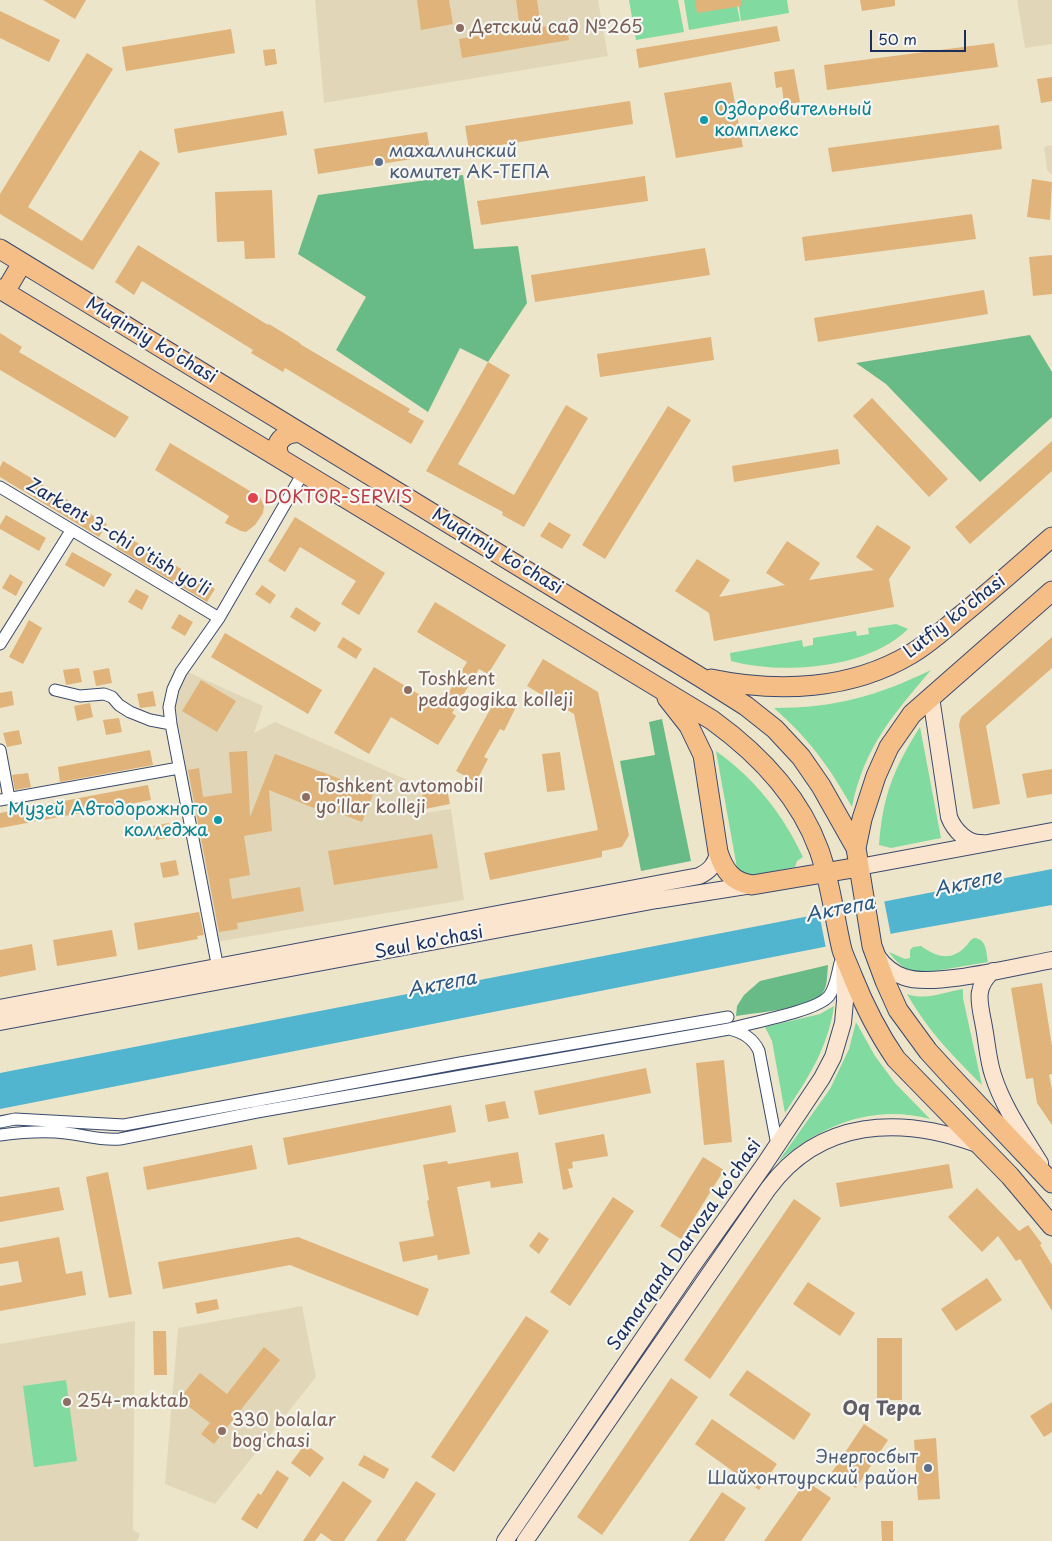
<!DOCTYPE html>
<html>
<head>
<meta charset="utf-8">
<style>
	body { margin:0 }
	#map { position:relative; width:1052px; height:1541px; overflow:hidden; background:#ede5c9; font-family:"Playpen Sans",sans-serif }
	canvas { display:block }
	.scale { position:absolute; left:870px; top:30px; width:96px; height:22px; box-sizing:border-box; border:2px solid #1b2f5e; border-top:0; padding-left:6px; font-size:15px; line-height:18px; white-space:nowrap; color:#1b2f5e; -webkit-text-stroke:4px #f6f6f2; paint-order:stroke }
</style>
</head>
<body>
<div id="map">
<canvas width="1052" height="1541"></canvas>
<div class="scale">50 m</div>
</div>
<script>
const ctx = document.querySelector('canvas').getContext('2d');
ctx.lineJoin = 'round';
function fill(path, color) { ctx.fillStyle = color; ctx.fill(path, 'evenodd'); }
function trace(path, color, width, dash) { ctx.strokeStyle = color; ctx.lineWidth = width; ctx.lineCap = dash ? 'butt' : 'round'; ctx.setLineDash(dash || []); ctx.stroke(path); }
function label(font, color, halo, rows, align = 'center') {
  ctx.font = font + ' "Playpen Sans",sans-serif'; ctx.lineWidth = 4.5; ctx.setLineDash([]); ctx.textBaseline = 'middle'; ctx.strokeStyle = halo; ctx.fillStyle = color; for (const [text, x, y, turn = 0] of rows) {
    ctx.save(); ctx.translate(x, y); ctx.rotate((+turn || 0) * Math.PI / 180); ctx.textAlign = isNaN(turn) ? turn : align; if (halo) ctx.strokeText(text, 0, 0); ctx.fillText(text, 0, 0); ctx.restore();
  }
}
const built = new Path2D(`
	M315,0H598L608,56L324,103Z
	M1017,0H1052V44L1025,48Z
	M1052,145V175L1047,170L1044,147Z
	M188,672L263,706L254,733L275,722L419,785L424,813L451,809L464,900L216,942L174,699Z
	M302,1306L316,1377L215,1504L165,1484L178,1328Z
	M135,1321L133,1530L140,1534L137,1541H0V1344Z`);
const green = new Path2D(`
	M629,0H678L684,32L636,40Z
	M684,0H736L740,21L689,30Z
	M738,0H787L789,13L741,21Z
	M896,624L908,629C868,669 782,675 731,661L730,653L802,640L803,647L813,645V638L856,631L857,636L869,634L868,628Z
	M931,670C893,715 864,747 852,807C828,765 810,740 774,708C835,708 877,696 931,670Z
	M920,727L941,838L891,848L879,845C883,795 893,770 920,727Z
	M716,751C756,780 782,813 803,857L797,861L795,867L749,876L745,875L737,868Z
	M974,938C987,939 986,952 988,962L917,974C904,969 897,963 889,952L905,959L910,958V950L913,947L921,946C936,957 951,962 966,946C969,943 970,940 974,938Z
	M963,989V998L982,1085C952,1055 928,1031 907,994C925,1001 945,992 963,989Z
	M834,1006C828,1048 808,1078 785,1113L772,1041L765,1027L820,1014Z
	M856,1022L875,1056L895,1083L930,1119C872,1104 822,1125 778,1162L830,1089L849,1049Z
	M66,1380L77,1461L34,1467L23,1386Z`);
const forest = new Path2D(`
	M463,175L474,249L518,246L527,303L488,362L460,348L428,412L336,350L366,297L298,254L318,195Z
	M1030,335L1052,372V417L980,482L886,384L856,363Z
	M662,719L691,861L641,871L620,761L655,755L649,722Z
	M828,965C827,974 828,988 821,995C811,1008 754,1013 736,1016L737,1006L744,995L760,981Z`);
const water = new Path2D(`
	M1052,869V905L895,933L0,1109V1073Z`);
const pier = new Path2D(`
	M884,900L891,936L826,949L819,912Z`);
const building = new Path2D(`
	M43,0H86L75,19Z
	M417,0H449L453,24L421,30Z
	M516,0H537L541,27L566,23L569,40L462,58L459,39L520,29Z
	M695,0H742V6L697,13Z
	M860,0H895V6L862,11Z
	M0,11L60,40L49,62L0,38Z
	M777,26L780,41L639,68L636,49Z
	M231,29L235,53L126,71L122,47Z
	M994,43L998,67L827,90L824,65Z
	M275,49L277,64L265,66L263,50Z
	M87,53L113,69L28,207L82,241L140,150L160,163L93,270L0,214V194Z
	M794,69L800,102L784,105L782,87L776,88L774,72Z
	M1052,77V101L1041,103L1037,79Z
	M731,82L743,147L676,158L664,93Z
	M630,101L633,124L469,150L465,126Z
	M283,111L287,135L178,153L174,129Z
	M999,125L1002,149L832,172L828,148Z
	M427,132L431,156L318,174L314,149Z
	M645,176L648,201L481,225L477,201Z
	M1032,179L1052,182L1050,220L1027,217Z
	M272,190L275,258L245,259L244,241L217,242L215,192Z
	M972,214L976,239L805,261L802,237Z
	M138,245L268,325L269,324L300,343V344L410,409L408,412L424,421L411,444L285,368L283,372L251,353L253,350L142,281L134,295L115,282Z
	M705,248L710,275L535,302L531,275Z
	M1052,255V294L1033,296L1029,257Z
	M984,290L988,314L818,342L814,318Z
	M0,333L22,347L19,352L129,417L115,438L0,370Z
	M711,337L714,360L600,377L597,354Z
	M488,362L510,375L458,464L514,495L566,405L588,418L524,527L502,515L503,512L426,471Z
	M872,398L948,479L929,497L853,416Z
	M668,406L691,420L605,559L582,545Z
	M1052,441V471L970,544L955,527Z
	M170,443L260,497L264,506L263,513L255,525L246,532L241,531L225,523L229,516L155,470Z
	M838,449L840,464L734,482L732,466Z
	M3,461L107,524L99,537L0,477V467Z
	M6,515L46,538L39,551L0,529V525Z
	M295,517L385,573L359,615L341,604L356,581L300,547L285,572L268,561Z
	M549,522L571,535L562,549L540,536Z
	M877,525L911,547L889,579L894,607L714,641L709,613L675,591L697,559L730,580L719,597L785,585L766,573L787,541L820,563L809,580L874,570L856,557Z
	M124,535L215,589L207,602L116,548Z
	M72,552L112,574L104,587L65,565Z
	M10,574L23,582L16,596L2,588Z
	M262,585L276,595L270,604L255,594Z
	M136,589L149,596L142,610L128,602Z
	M435,602L506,645L488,674L479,669L452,713L456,716L438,745L391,717L369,754L334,733L374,667L440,707L467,662L417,632Z
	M296,607L321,623L315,632L290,617Z
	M179,614L193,622L185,636L171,628Z
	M29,620L42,628L23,664L9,657Z
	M225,633L322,690L308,714L211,657Z
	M343,637L362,649L356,659L337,647Z
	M1052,637V668L986,726L1000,804L973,809L959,725L961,717Z
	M543,659L598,692L629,835L622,847L602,851V857L490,880L484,853L598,830L574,714L527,686Z
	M79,668L82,682L66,685L63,670Z
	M109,668L112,683L96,686L93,671Z
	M201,680L236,701L217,732L182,711Z
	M12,691L14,705L0,708V693Z
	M153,691L156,706L140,708L137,694Z
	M497,697L516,707L504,731L500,729L484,757L488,759L476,782L456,771Z
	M90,703L93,717L77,721L74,706Z
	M119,718L122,732L106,735L103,720Z
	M19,730L22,744L7,747L3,733Z
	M150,750L153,765L60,782L58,767Z
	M247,751L250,817L275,754L374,792L362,822L316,804L314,808L269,790L272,831L244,836L250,875L229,879L232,899L300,887L304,911L237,923L238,929L219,932L188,770L199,768L203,797L232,793L229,752Z
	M560,752L565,790L547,792L542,754Z
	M1052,769V794L1027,798L1022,774Z
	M28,773L31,787L15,790L12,775Z
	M446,784L450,804L425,809L421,789Z
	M148,785L151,800L0,828V813Z
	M169,823L172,837L156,840L153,826Z
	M432,834L438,868L334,885L328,851Z
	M176,860L179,875L163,878L160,863Z
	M199,912L204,935L197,936L198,939L138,950L134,923Z
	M112,930L117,956L57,966L53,940Z
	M32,944L36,970L0,977V950Z
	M1042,983L1052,1046V1074L1049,1075L1052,1089V1125L1037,1103L1033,1078L1026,1079L1011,988Z
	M724,1060L732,1142L704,1145L696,1063Z
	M646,1068L651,1093L539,1115L534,1091Z
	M505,1101L509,1118L488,1122L485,1105Z
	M451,1105L456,1132L288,1165L283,1138Z
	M604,1134L608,1156L572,1162L573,1168L568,1169L573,1187L563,1190L555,1143Z
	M252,1145L257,1169L147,1190L143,1167Z
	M518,1152L523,1183L491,1188L490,1181L457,1187L470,1254L438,1260L437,1255L403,1262L399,1242L434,1236L427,1201L429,1200L423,1165L447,1161L448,1164Z
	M703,1157L724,1170L681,1239L660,1226Z
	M949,1164L953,1188L840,1207L836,1183Z
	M108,1172L132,1294L109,1298L86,1177Z
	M59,1187L64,1210L0,1222V1197Z
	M977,1188L1019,1231L1028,1225L1042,1244L1040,1245L1052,1265V1311L1020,1259L1016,1261L998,1236L982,1252L948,1217Z
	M613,1197L634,1211L570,1306L550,1292Z
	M794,1199L821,1218L710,1379L684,1360Z
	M539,1232L549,1239L539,1254L529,1246Z
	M59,1237L66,1274L82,1271L86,1295L0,1311V1286L22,1282L18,1261L0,1264V1248Z
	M298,1237L429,1289L418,1316L290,1265L163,1289L158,1262Z
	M987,1278L1002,1300L956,1331L941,1309Z
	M808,1282L855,1313L840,1336L793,1304Z
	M217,1299L219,1309L197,1314L195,1303Z
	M526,1316L549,1331L454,1472L431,1457Z
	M153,1331H166L167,1375H154Z
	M877,1338H902V1400H877Z
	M264,1347L280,1360L214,1444L201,1434L210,1423L179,1399L200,1373L227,1394Z
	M747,1370L811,1414L794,1440L729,1395Z
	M671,1378L698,1397L602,1535L577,1517Z
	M1052,1402V1432L1044,1437L1030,1416Z
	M712,1419L777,1464L759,1490L695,1444Z
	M864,1424L888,1440L856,1488L832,1472Z
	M936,1438L940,1499L918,1500L914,1440Z
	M305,1444L324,1458L310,1477L291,1463Z
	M364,1455L389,1469L384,1479L358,1465Z
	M277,1470L289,1478L257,1529L241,1519L258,1493L261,1495Z
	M343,1481L372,1501L344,1541H332L321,1533L315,1541H303Z
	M416,1481L436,1494L405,1541H376Z
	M806,1481L831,1498L801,1541H764Z
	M722,1492L746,1508L724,1541H689Z
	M881,1521H893V1541H882Z`);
const street = new Path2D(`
	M0,487L219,618
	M0,644L71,531
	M55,690L80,696L104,694L112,697L119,705L130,712L150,720L171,724
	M0,750L9,798
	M0,800L179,768
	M219,974L171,724L169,707L173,689L181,672L219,618L303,473
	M729,1029C743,1032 753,1038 759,1051L777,1145
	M0,1122L15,1119L124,1125L460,1063L728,1017
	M0,1135C22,1132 44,1130 66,1133C84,1135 102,1141 120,1139L257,1112L729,1029C750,1023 817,1011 829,996C836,987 837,974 840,963`);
const secondary = new Path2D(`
	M931,697L949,817C954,830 967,844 982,843
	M859,867L1052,831
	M877,956C884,966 892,973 904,977C933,988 1018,966 1052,960
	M993,971C973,988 980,1004 984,1027C987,1043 988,1060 993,1075C1003,1107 1023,1135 1040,1163
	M0,1008L699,876C710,871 716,864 718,852
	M0,1022L657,900L752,885
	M505,1541L691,1268L764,1165L822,1078L833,1057L843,1023L845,1001L844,961
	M525,1541L768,1189C820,1118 901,1116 977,1144`);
const primary = new Path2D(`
	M0,249L700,677L746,706L775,729L801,757L821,786L856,848L872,946L885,981L898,1010L928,1051L949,1074L1052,1183
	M0,289L712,720C759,754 799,795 819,850C831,883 834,917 842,950C845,959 849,967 852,975C864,1005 878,1033 896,1059L1010,1176L1052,1226
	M5,292L22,263
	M282,460C269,444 285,431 301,433
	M711,679C778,693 851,690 911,654C928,644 944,630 959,617C991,591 1021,564 1052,537
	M667,698L689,726L703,755L718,852C724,870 732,882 752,885L859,867
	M856,848L862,819L876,776L889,747L912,714L1052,591`);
const markers = [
	[460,28,5,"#8d6e63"],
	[704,120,5,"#0f9aa8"],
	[379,162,5,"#5c6f8a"],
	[253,498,6,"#e0444e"],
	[408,690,5,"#8d6e63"],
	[306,797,5,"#8d6e63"],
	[218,820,5,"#0f9aa8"],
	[67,1402,5,"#8d6e63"],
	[222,1431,5,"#8d6e63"],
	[928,1468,5,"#5c6f8a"]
];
const educationNames = [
	["Детский сад №265",470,28],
	["Toshkent",418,680],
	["pedagogika kolleji",418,701],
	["Toshkent avtomobil",316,787],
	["yo'llar kolleji",316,808],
	["254-maktab",77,1402],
	["330 bolalar",232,1421],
	["bog'chasi",232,1442]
];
const cultureNames = [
	["Оздоровительный",714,110],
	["комплекс",714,131],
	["Музей Автодорожного",208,810,"right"],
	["колледжа",208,831,"right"]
];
const serviceNames = [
	["махаллинский",389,152],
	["комитет АК-ТЕПА",389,173],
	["Энергосбыт",918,1458,"right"],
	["Шайхонтоурский район",918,1479,"right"]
];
const streetNames = [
	["Muqimiy ko'chasi",151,341,31],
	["Zarkent 3-chi o'tish yo'li",118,538,31],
	["Muqimiy ko'chasi",497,552,31],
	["Lutfiy ko'chasi",955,617,-38],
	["Seul ko'chasi",429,943,-11],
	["Samarqand Darvoza koʻchasi",685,1245,-55]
];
const healthNames = [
	["DOKTOR-SERVIS",264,498]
];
const waterNames = [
	["Актепе",968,884,-12],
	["Актепа",840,910,-11],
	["Актепа",442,985,-11]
];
const neighbourhoodNames = [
	["Oq Tepa",882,1410]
];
fill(built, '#e1d7b8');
fill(green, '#81da9f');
fill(forest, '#68ba86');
fill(water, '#51b5d0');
fill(pier, '#ede5c9');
fill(building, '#dfb379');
trace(street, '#3a4a6e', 13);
trace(secondary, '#3a4a6e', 18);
trace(primary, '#3a4a6e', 21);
trace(street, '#fff', 11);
trace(secondary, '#fbe5cf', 16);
trace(primary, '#f6be87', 19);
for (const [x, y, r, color] of markers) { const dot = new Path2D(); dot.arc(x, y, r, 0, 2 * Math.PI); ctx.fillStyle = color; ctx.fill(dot); trace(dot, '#f6f6f2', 2); }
label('18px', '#785e54', '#f6f6f2', educationNames, 'left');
label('18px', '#0d838f', '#f6f6f2', cultureNames, 'left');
label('18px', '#4e5e75', '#f6f6f2', serviceNames, 'left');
label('18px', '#1b2f5e', '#f6f6f2', streetNames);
label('18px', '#be3a42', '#f6f6f2', healthNames, 'left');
label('italic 19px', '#2b5780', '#f6f6f2', waterNames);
label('bold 19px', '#605d67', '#f6f6f2', neighbourhoodNames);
</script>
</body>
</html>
